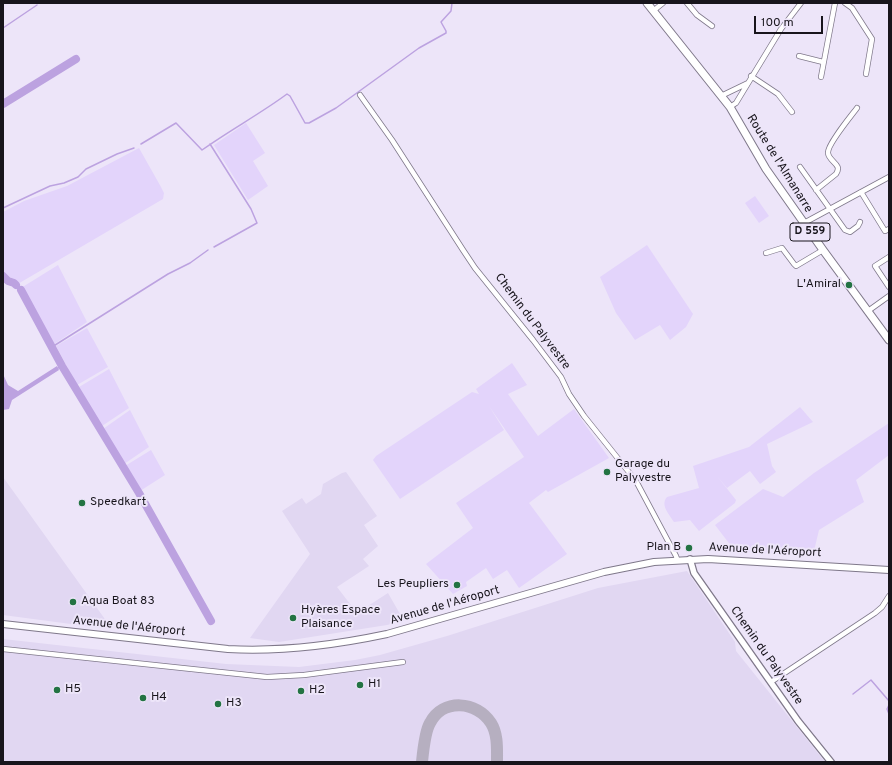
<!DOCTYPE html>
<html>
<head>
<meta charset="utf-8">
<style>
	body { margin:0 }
	#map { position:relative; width:892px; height:765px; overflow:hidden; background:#ede5f9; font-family:Overpass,sans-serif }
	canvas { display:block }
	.frame { position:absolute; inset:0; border:4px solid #18151c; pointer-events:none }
	.scale { position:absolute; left:754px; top:16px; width:69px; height:18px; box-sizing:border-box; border:2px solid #18151c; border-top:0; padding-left:5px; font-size:12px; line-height:14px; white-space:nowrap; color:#18151c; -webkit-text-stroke:3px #ede5f9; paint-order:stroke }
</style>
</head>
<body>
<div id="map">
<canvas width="892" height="765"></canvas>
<div class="frame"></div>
<div class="scale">100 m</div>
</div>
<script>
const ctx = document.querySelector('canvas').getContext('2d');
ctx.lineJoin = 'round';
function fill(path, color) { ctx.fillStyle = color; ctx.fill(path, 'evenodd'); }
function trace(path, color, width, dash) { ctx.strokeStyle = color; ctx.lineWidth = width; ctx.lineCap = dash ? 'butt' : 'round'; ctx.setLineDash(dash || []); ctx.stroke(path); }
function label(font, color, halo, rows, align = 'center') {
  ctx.font = font + ' Overpass,sans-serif'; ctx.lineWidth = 4; ctx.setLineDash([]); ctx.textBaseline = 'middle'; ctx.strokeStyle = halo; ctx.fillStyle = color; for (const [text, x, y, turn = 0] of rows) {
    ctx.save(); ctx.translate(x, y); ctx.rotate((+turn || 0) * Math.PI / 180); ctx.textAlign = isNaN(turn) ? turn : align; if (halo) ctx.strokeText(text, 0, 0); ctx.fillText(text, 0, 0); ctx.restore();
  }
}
const built = new Path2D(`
	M346,472L377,516L364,525L378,546L363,559L369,566L337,587L357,613L388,593L404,621L387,625L279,642L250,638L310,554L282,511L302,498L306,504L321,494L323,484L342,473Z
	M3,477L107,622L101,628L3,615Z
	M687,571L735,642L736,651L825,762H3V639L226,664L299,667L355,660L380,655L447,636L598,588Z`);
const green = new Path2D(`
	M246,123L265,153L253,161L268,186L248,200L214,145Z
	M139,148L161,187L164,193L163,199L16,285L3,274V212L24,201L67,186Z
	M755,196L769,216L759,223L745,203Z
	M647,245L693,314L686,327L670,340L660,325L635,340L616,313L600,277Z
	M58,265L87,322L53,345L21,288Z
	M87,328L108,367L77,385L56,346Z
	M512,363L527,385L508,394L538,436L574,409L609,458L548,492L546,490L529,503L567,554L519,588L507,570L493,579L486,568L466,582L467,586L453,594L426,564L473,528L456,503L524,457L489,406L504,430L400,499L373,460L376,456L472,392L479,394L476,389Z
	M109,369L129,408L102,426L79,387Z
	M800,407L813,422L767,444L772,466L776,472L760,484L750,471L727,488L717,476L736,500L735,503L699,531L690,520L674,522C669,514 660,505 667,497L699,488L693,466L749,447Z
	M130,410L149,447L124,464L103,429Z
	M889,423V455L856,480L864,502L819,530L813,555L735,551L715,525L763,489L783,497L814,473Z
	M151,450L165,475L140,491L125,466Z`);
const water = new Path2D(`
	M57,366L59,370L12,400L9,409L3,410V374L8,385L18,391Z`);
const stream = new Path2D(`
	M3,28L37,5
	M141,144L176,123L202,150C230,130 260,114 287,94L290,96L305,123H309L336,108L419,48L446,33V31L441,22L451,11L452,3
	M210,144L251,209L257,223L214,247
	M3,208L50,186L64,183L78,177L86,169L117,154L134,148
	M52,347L168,274L190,263L208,250
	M58,368L62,366
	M853,694L871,680L889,701
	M889,705L887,709L889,714`);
const river = new Path2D(`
	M3,104L76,59
	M3,276L8,281L14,283L16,285
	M21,290L62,366L139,493L211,621`);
const taxiway = new Path2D(`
	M422,762C423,752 425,731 430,723C443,698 477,701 491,723C498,734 497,749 497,762`);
const minor = new Path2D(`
	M687,3L697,15L712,26
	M845,3L852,8L872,39L866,74
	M653,11L663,3
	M799,56L823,62
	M751,76L778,94L792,112
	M821,77L835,3
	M360,95L392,140L463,250L475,268L533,340L561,377L569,394L584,416L636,481L676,556L677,559
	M721,96L748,83
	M730,107L736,103L781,29L801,3
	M800,167L845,230L850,232L858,226L860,222
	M816,190L836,174C843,164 829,162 828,153C827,145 851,116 857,108
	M861,192L885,231L889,229
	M804,223L889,177
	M766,253L782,248L794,264L796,266L823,250
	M889,257L875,266L889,287
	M868,311L889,296
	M3,649L267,677L304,675L403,662
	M771,682L875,613L882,607L889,596`);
const tertiary = new Path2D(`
	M690,559L694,573L798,721L831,762`);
const secondary = new Path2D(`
	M3,624L228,649C281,652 335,645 387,634L604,572L654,562L708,559L889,570`);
const primary = new Path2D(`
	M647,3L730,107L766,169L823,250L889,340`);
const markers = [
	[849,285,4,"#237343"],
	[607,472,4,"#237343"],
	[82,503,4,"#237343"],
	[689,548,4,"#237343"],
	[457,585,4,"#237343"],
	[73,602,4,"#237343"],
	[293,618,4,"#237343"],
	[360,685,4,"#237343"],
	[57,690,4,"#237343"],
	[301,691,4,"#237343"],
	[143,698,4,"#237343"],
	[218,704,4,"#237343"]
];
const shields = [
	[810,232,40]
];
const shieldNames = [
	["D 559",810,232]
];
const streetNames = [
	["Route de l'Almanarre",779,164,58],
	["Chemin du Palyvestre",532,322,53],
	["Avenue de l'Aéroport",765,551,3],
	["Avenue de l'Aéroport",445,606,-16],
	["Avenue de l'Aéroport",129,627,6],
	["Chemin du Palyvestre",766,656,55]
];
const poiNames = [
	["L'Amiral",841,285,"right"],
	["Garage du",615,465],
	["Palyvestre",615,479],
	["Speedkart",90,503],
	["Plan B",681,548,"right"],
	["Les Peupliers",449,585,"right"],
	["Aqua Boat 83",81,602],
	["Hyères Espace",301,611],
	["Plaisance",301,625],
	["H1",368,685],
	["H5",65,690],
	["H2",309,691],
	["H4",151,698],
	["H3",226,704]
];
fill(built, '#e1d7f2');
fill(green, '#e3d4fb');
fill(water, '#bca2e0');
trace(stream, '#bca2e0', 1.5);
trace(river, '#bca2e0', 8);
trace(taxiway, '#b6afc0', 12);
trace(minor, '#7f788a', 6);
trace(tertiary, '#7f788a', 8);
trace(secondary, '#7f788a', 8);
trace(primary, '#7f788a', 9);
trace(minor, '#fff', 4.5);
trace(tertiary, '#fff', 5.5);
trace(secondary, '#fff', 6);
trace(primary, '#fff', 7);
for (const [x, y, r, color] of markers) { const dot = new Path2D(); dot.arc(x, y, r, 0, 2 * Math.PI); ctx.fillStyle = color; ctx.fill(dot); trace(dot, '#ede5f9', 1.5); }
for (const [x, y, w] of shields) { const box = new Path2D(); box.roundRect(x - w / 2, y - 9, w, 18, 3); ctx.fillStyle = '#ede5f9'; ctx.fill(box); trace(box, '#18151c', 1); }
label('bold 11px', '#18151c', null, shieldNames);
label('12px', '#18151c', '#ede5f9', streetNames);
label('12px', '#18151c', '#ede5f9', poiNames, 'left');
</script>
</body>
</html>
